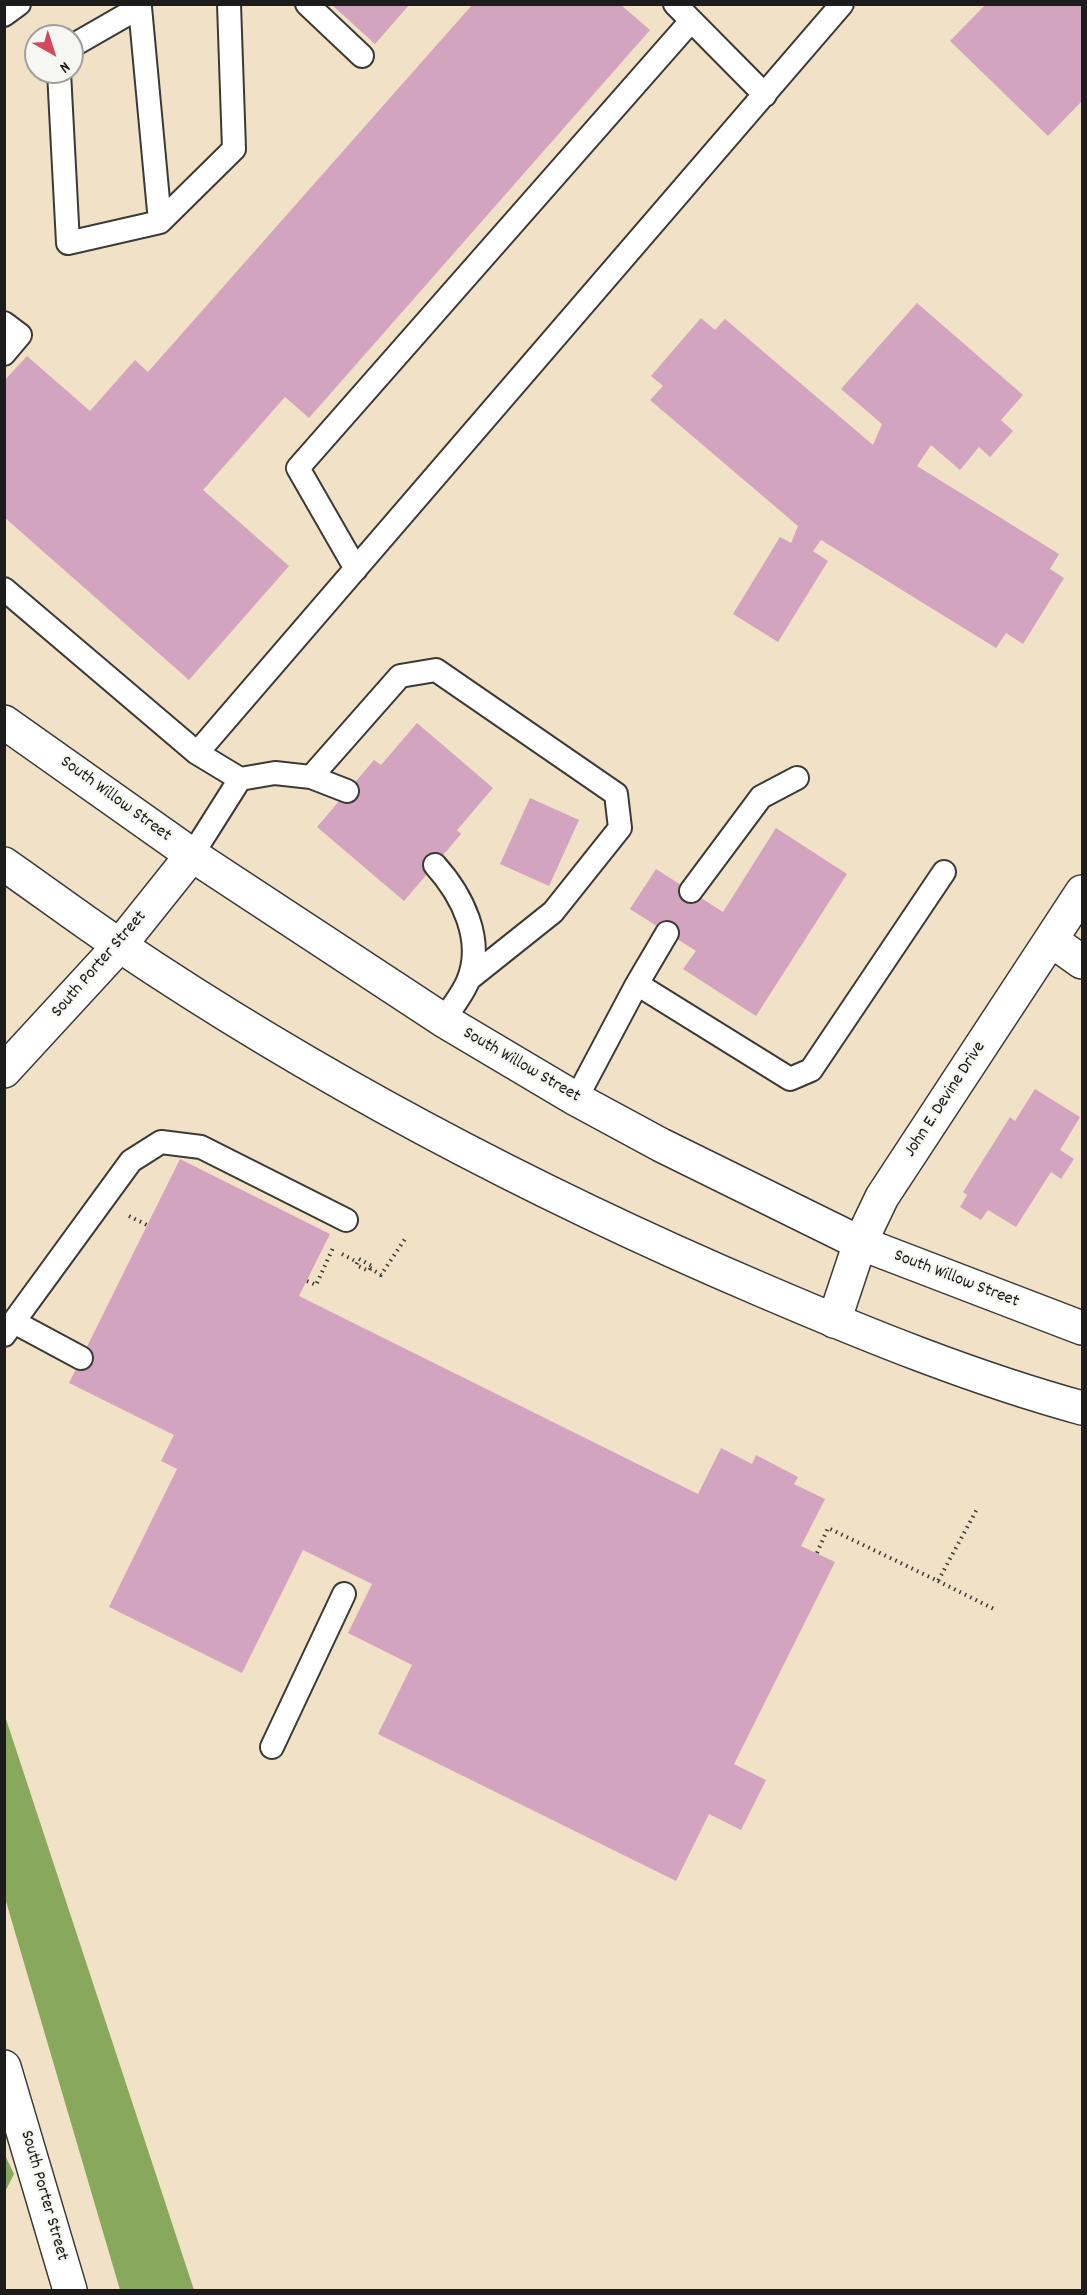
<!DOCTYPE html>
<html>
<head>
<meta charset="utf-8">
<style>
	body { margin:0 }
	#map { position:relative; width:1087px; height:2295px; overflow:hidden; background:#f1e2c7; font-family:Dekko,sans-serif }
	canvas { display:block }
	.frame { position:absolute; inset:0; border:6px solid #1c1c1c; pointer-events:none }
	.north { position:absolute; left:24px; top:24px; width:60px; height:60px; box-sizing:border-box; background:#f6f6f2; border:2px solid #9f9f9c; border-radius:50%; rotate:141deg; font-size:16px; font-weight:700; line-height:24px; text-align:center; color:#1c1c1c }
	.north::after { content:''; display:block; margin:auto; width:21px; height:27px; background:#d1495b; clip-path:polygon(50% 0,100% 100%,50% 72%,0 100%) }
</style>
</head>
<body>
<div id="map">
<canvas width="1087" height="2295"></canvas>
<div class="frame"></div>
<div class="north">N</div>
</div>
<script>
const ctx = document.querySelector('canvas').getContext('2d');
ctx.lineJoin = 'round';
function fill(path, color) { ctx.fillStyle = color; ctx.fill(path, 'evenodd'); }
function trace(path, color, width, dash) { ctx.strokeStyle = color; ctx.lineWidth = width; ctx.lineCap = dash ? 'butt' : 'round'; ctx.setLineDash(dash || []); ctx.stroke(path); }
function label(font, color, halo, rows, align = 'center') {
  ctx.font = font + ' Dekko,sans-serif'; ctx.lineWidth = 4.5; ctx.setLineDash([]); ctx.textBaseline = 'middle'; ctx.strokeStyle = halo; ctx.fillStyle = color; for (const [text, x, y, turn = 0] of rows) {
    ctx.save(); ctx.translate(x, y); ctx.rotate((+turn || 0) * Math.PI / 180); ctx.textAlign = isNaN(turn) ? turn : align; if (halo) ctx.strokeText(text, 0, 0); ctx.fillText(text, 0, 0); ctx.restore();
  }
}
const forest = new Path2D(`
	M5,1716L194,2290H120L5,1898Z
	M4,2153L14,2174L5,2192H4Z`);
const building = new Path2D(`
	M331,4H410L375,44Z
	M986,4H1082V101L1048,136L950,41Z
	M472,5H621L650,30L309,418L285,397L203,490L289,566L189,680L4,517V381L27,356L90,411L135,360L148,372Z
	M917,303L1023,395L1001,420L1013,431L990,457L979,447L960,470L931,445L917,466L1059,554L1050,569L1064,578L1023,644L1006,633L996,648L821,540L813,551L828,561L778,642L733,614L780,537L791,543L798,526L650,400L663,386L651,376L701,318L715,330L725,319L873,445L882,424L841,389Z
	M417,723L493,788L457,830L461,834L404,901L317,827L374,760L381,765Z
	M530,798L579,820L549,886L500,864Z
	M776,828L847,874L756,1016L683,969L696,951L630,909L656,869L723,912Z
	M1035,1089L1080,1117L1060,1150L1074,1159L1061,1179L1051,1172L1016,1227L988,1210L981,1220L960,1207L967,1195L963,1192L1010,1117L1015,1121Z
	M180,1159L330,1234L299,1296L698,1494L721,1448L752,1464L756,1455L798,1477L794,1484L825,1499L801,1546L835,1562L734,1764L766,1780L741,1830L709,1814L676,1881L378,1734L412,1665L348,1633L372,1584L303,1550L242,1673L109,1607L177,1469L161,1461L174,1435L69,1383Z`);
const path = new Path2D(`
	M129,1216L147,1225
	M342,1254L357,1262
	M359,1259L372,1266L369,1271L356,1265Z
	M370,1268L381,1275L407,1236
	M307,1281L316,1285L333,1248
	M817,1553L828,1528L938,1581L977,1509
	M938,1581L994,1609`);
const service = new Path2D(`
	M307,4L362,56
	M675,4L765,95
	M4,15L19,4
	M72,46L140,7L160,222
	M59,72L68,243L160,222L234,149L229,4
	M4,323L20,335L4,354
	M356,569L298,468L691,21
	M4,589L197,753
	M311,777L400,676L436,670L616,794L620,828L553,912L469,979
	M240,779L275,773L311,777L347,791
	M192,855L240,779L197,753L842,4
	M435,865C462,895 485,940 468,981C462,995 452,1008 443,1020
	M691,891L761,797L797,778
	M637,984L790,1079L811,1070L944,872
	M576,1099L637,984L667,933
	M14,1322L81,1358
	M4,1335L131,1161L161,1142L201,1147L346,1220
	M272,1747L344,1594`);
const minor = new Path2D(`
	M1051,940L1082,962
	M4,1071L120,945L192,855
	M834,1321L860,1243L882,1197L1082,892
	M4,2067L70,2290`);
const primary = new Path2D(`
	M4,722L192,855L443,1020L576,1099L661,1145L860,1243L1082,1328
	M4,864C43,891 80,919 119,945C321,1081 539,1195 762,1290C867,1335 973,1378 1082,1408`);
const streetNames = [
	["South Willow Street",115,800,36],
	["South Porter Street",100,965,-49],
	["South Willow Street",521,1066,30],
	["John E. Devine Drive",946,1100,-57],
	["South Willow Street",956,1280,21],
	["South Porter Street",43,2196,74]
];
fill(forest, '#88a85c');
fill(building, '#d2a4bf');
trace(service, '#3c3a36', 26);
trace(minor, '#3c3a36', 36);
trace(primary, '#3c3a36', 36);
trace(path, '#3c3a36', 4, [1.5, 4.5]);
trace(service, '#fff', 22);
trace(minor, '#fff', 33);
trace(primary, '#fff', 33);
label('18px', '#1c1c1c', '#f6f6f2', streetNames);
</script>
</body>
</html>
